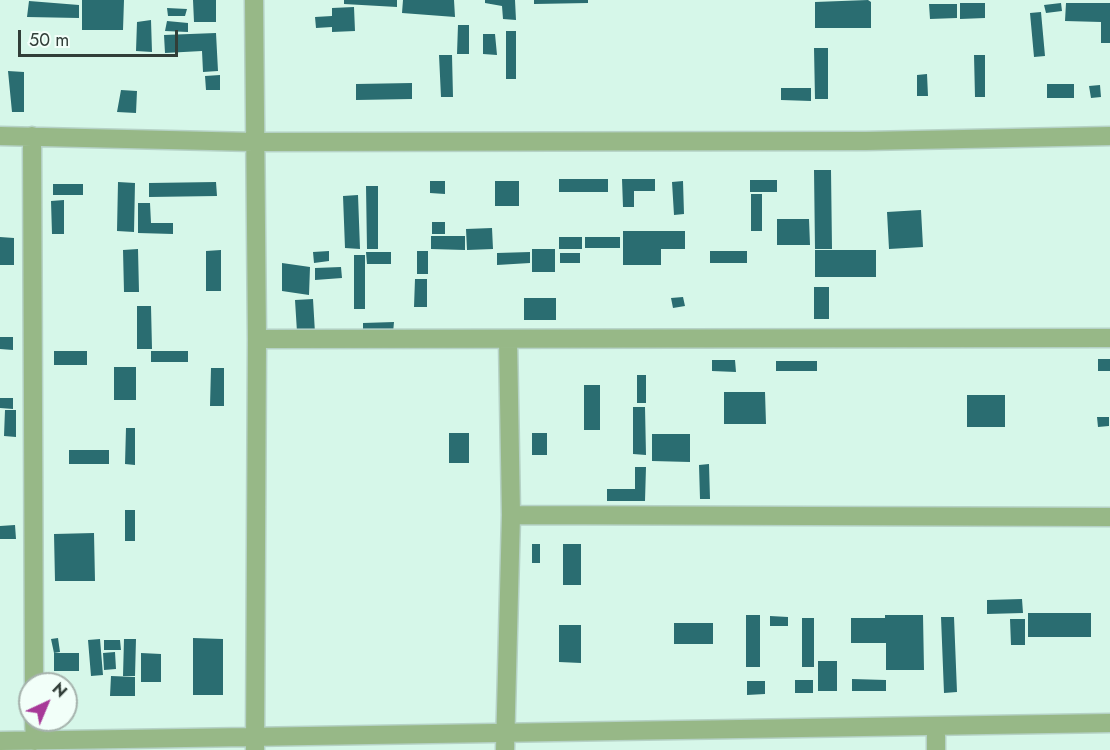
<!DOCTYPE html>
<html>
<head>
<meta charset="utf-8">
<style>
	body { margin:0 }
	#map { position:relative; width:1110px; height:750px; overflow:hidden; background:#d6f7e9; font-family:Jost,sans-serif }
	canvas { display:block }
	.north { position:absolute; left:18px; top:672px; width:60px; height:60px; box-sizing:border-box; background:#f2fff9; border:2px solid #a5b2ac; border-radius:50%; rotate:44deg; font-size:16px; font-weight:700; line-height:24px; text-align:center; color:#313e38 }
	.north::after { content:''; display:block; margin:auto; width:21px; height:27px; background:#a73998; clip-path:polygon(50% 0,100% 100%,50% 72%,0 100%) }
	.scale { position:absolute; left:18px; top:30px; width:160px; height:27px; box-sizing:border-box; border:3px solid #313e38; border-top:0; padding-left:8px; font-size:18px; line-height:21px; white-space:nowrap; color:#313e38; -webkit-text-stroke:4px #f2fff9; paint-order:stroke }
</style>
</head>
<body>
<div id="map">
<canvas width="1110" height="750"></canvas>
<div class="north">N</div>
<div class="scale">50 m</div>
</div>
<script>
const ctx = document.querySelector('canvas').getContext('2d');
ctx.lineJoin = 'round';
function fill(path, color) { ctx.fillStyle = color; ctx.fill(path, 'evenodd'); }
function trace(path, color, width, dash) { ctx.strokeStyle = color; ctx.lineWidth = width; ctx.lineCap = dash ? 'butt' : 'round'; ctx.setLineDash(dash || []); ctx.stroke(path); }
const building = new Path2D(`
	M82,0H124L123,30H82Z
	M193,0H216V22H194Z
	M344,0H397V7L344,4Z
	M403,0H454L455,17L402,13Z
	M485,0H515L516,20L503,19L502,6L485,3Z
	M534,0H588V3L534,4Z
	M868,0L871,2V28H815V2Z
	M29,1L79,5V18L27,17Z
	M960,3H985V18L960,19Z
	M1061,3L1062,11L1046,13L1044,5Z
	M1066,3H1110V43H1101V22L1065,21Z
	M929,4H957V18L930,19Z
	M354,7L355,31L332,32V27L316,28L315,17L332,16V8Z
	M167,8L187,9L185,16H168Z
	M1041,12L1045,56L1034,57L1030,13Z
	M151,20L152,52L136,51L137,22Z
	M167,21L188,23V32L165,31Z
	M458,25H469V54H457Z
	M506,31H516V79H506Z
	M216,33L218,71L203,72L202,51L165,53L164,35Z
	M483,34H495L497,55L483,54Z
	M814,48H828V99H815Z
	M439,55H452L453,97H441Z
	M974,55H985V97H975Z
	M8,71L24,72V112H12Z
	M927,74L928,96H917V75Z
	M220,75V90H206L205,76Z
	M412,83V99L356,100V84Z
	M1047,84H1074V98H1047Z
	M1100,85L1101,97L1091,98L1089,86Z
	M781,88H811V101L781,100Z
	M121,90L137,91L136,113L117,112Z
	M814,170H831L832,249H815Z
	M559,179H608V192H559Z
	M622,179H655V191H634V207H623Z
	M750,180H777V192H750Z
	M430,181H445V194L430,193Z
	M495,181H519V206H495Z
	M683,181L684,214L674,215L672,182Z
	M118,182L135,183L134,232L117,231Z
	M216,182L217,196L149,197V183Z
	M53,184H83V195H53Z
	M366,186H378V249H367Z
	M751,194H762V231H751Z
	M358,195L360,249L345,248L343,196Z
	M64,200V234H52L51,201Z
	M138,203H150L151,223H173V234L138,233Z
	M921,210L923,247L889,249L887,212Z
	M777,219H809L810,245H777Z
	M432,222H445V234H432Z
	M492,228L493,249L467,250L466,229Z
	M623,231H685V249H661V265H623Z
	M431,236H465V250L431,249Z
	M0,237L14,238V265H0Z
	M559,237H582V249H559Z
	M585,237H620V248H585Z
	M138,249L139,292H124L123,250Z
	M532,249H555V272H532Z
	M221,250V291H206V251Z
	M815,250H876V277H815Z
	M329,251V261L314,263L313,252Z
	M417,251H428V274H417Z
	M710,251H747V263H710Z
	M366,252H391V264H367Z
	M530,252V263L497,265V253Z
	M560,253H580V263H560Z
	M354,255H365V309H354Z
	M282,263L310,267L309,295L282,291Z
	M341,267L342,278L315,280V268Z
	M415,279H427V307H414Z
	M814,287H829V319H814Z
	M683,297L685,306L673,308L671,298Z
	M524,298H556V320H524Z
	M313,299L315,333L297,332L295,300Z
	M137,306H151L152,349H137Z
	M394,322L393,333L363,335V323Z
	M0,337H13V350L0,349Z
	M54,351H87V365H54Z
	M151,351H188V362H151Z
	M1098,359H1110V371H1098Z
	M712,360H735L736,372L712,371Z
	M776,361H817V371H776Z
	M114,367H136V400H114Z
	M211,368H224V406H210Z
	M637,375H646V403H637Z
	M584,385H600V430H584Z
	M724,392H765L766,424H724Z
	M967,395H1005V427H967Z
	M0,398H13V409L0,408Z
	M633,407H645L646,455L633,454Z
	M5,410H16V437L4,436Z
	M1097,417H1109V426L1098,427Z
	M126,428H135V465L125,464Z
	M449,433H469V463H449Z
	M532,433H547V455H532Z
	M652,434H690V462L652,461Z
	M69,450H109V464H69Z
	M709,464L710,499H700L699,465Z
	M635,467H646L645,501H607V489H635Z
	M125,510H135V541H125Z
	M15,525L16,539H0V526Z
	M94,533L95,581H55L54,534Z
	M532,544H540V563H532Z
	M563,544H581V585H563Z
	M1022,599L1023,613L987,614V600Z
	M1028,613H1091V637H1028Z
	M746,615H760V667H746Z
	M885,615H923L924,670H886V643H851V618H885Z
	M770,616L788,617V626H770Z
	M941,617H954L957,692L944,693Z
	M802,618H814V667H802Z
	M1010,619H1025V645H1011Z
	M674,623H713V644H674Z
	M559,625H581V663L559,662Z
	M58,638L60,652L54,653L51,639Z
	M193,638L223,639V695H193Z
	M100,639L103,675L91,676L88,640Z
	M124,639H136L135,676H123Z
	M104,640H120L121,650H104Z
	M115,652L116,669L104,670L103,653Z
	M54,653H79V671H54Z
	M141,653L161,654V682H141Z
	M818,661H837V691H818Z
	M111,676L135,677V696H110Z
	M852,679L886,680V691H852Z
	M795,680H813V693H795Z
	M747,681H765V694L747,695Z`);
const minor = new Path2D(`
	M254,0L257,339L255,750
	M0,136L253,142L866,141L1110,136
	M32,136L34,684
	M257,339L1110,338
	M511,515L1110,517
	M34,720L35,741
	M936,727V750
	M0,741L1110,723
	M505,750L511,515L508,339`);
fill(building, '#2a6d71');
trace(minor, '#b5d2c6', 21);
trace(minor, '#97b887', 18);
</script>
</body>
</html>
